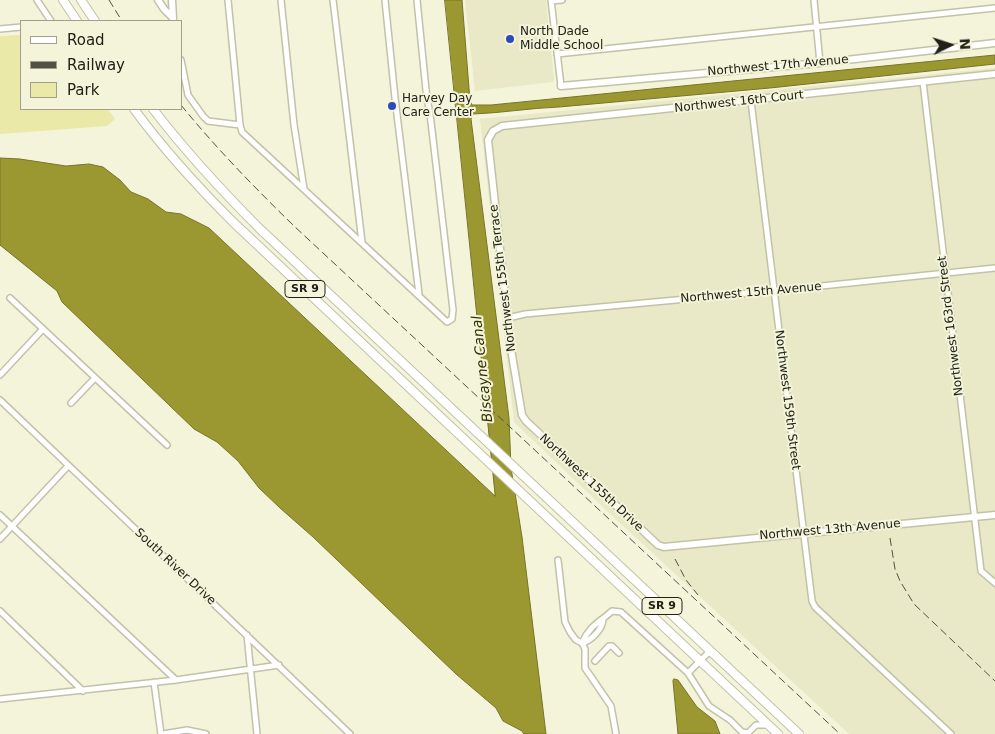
<!DOCTYPE html>
<html>
<head>
<meta charset="utf-8">
<style>
	body { margin:0 }
	#map { position:relative; width:995px; height:734px; overflow:hidden; background:#f4f4da; font-family:"DejaVu Sans",sans-serif }
	canvas { display:block }
	.legend { position:absolute; left:20px; top:20px; width:162px; height:90px; box-sizing:border-box; background:#f4f4da; border:1px solid #a0a08c; margin:0; padding:6px 9px; list-style:none; font-size:15px; color:#212117 }
	.legend li { display:flex; align-items:center; gap:10px; height:25px }
	.legend b { width:25px; border:1px solid #a0a08c }
	.north { position:absolute; left:925px; top:20px; width:50px; height:50px; -webkit-text-stroke:4px #f4f4da; paint-order:stroke; rotate:86deg; font-size:14px; font-weight:700; line-height:20px; text-align:center; color:#212117 }
	.north::after { content:''; display:block; margin:auto; width:18px; height:22px; background:#212117; clip-path:polygon(50% 0,100% 100%,50% 72%,0 100%) }
</style>
</head>
<body>
<div id="map">
<canvas width="995" height="734"></canvas>
<ul class="legend">
<li><b style="height:6px;background:#fff"></b>Road</li>
<li><b style="height:6px;background:#515143"></b>Railway</li>
<li><b style="height:14px;background:#eae9a8"></b>Park</li>
</ul>
<div class="north">N</div>
</div>
<script>
const ctx = document.querySelector('canvas').getContext('2d');
ctx.lineJoin = 'round';
function fill(path, color) { ctx.fillStyle = color; ctx.fill(path, 'evenodd'); }
function trace(path, color, width, dash) { ctx.strokeStyle = color; ctx.lineWidth = width; ctx.lineCap = dash ? 'butt' : 'round'; ctx.setLineDash(dash || []); ctx.stroke(path); }
function label(font, color, halo, rows, align = 'center') {
  ctx.font = font + ' "DejaVu Sans",sans-serif'; ctx.lineWidth = 4; ctx.setLineDash([]); ctx.textBaseline = 'middle'; ctx.strokeStyle = halo; ctx.fillStyle = color; for (const [text, x, y, turn = 0] of rows) {
    ctx.save(); ctx.translate(x, y); ctx.rotate((+turn || 0) * Math.PI / 180); ctx.textAlign = isNaN(turn) ? turn : align; if (halo) ctx.strokeText(text, 0, 0); ctx.fillText(text, 0, 0); ctx.restore();
  }
}
const built = new Path2D(`
	M465,0H546L554,79L553,82L475,91Z
	M995,68V734H849L608,512L514,422L480,119Z`);
const green = new Path2D(`
	M21,35V109H108L115,119L107,126L0,134V36Z`);
const water = new Path2D(`
	M445,0H462L470,101L472,105H491L995,55V64L770,88L559,107C530,108 502,113 473,114L471,119L509,418L511,468L522,537L546,734H524L522,731L503,721L496,708L456,674L313,537L280,508L259,488L238,461L217,442L194,429L62,302L57,291L0,245V158L20,159L66,166L89,164L103,167L120,180L131,192L148,199L166,212L181,214L209,228L495,496Z
	M674,679L678,680L697,707L715,721L720,734H678L673,681Z`);
const minor = new Path2D(`
	M37,0L51,21
	M228,0L240,125L242,132L447,322L452,319L453,310L431,122L426,90L417,0
	M281,0L294,125L304,189
	M333,0L362,242
	M385,0L395,98L419,294
	M551,0L561,86
	M814,0L820,63
	M551,1L562,0
	M0,29L21,27
	M557,54L995,8
	M181,60L188,95L203,116L208,121L240,125
	M923,82L981,571L995,583
	M751,101L812,601L815,607L951,734
	M10,298L167,445
	M508,318L525,314L773,291L995,268
	M0,375L42,330
	M0,400L350,734
	M71,403L95,378
	M0,515L176,680
	M0,539L68,466
	M558,560L565,622L570,632L576,640L582,643L585,649V668L611,706L616,734
	M0,611L83,691
	M247,635L257,734
	M582,643C589,626 600,622 612,611L621,612L688,673L709,706L730,720L742,732L748,733L756,725H767
	M582,643C591,641 603,629 603,619
	M595,661L609,646H612L619,653
	M688,673L707,654L712,652
	M154,682L161,734
	M0,699L176,680L279,665
	M163,734L187,730L206,734`);
const tertiary = new Path2D(`
	M158,0L164,9L173,18
	M172,0L173,18
	M995,74L502,126L493,131L488,140L511,349L522,415L526,421L658,545L664,547L995,515
	M561,86L820,63L995,43`);
const primary = new Path2D(`
	M63,0L77,21
	M81,0L95,21
	M134,109C164,150 197,186 233,222L778,734
	M153,109C186,152 222,191 260,229L799,734`);
const rail = new Path2D(`
	M109,0L122,21
	M181,105C216,148 254,187 294,226L840,734
	M890,538L895,569L900,581L914,604L995,681
	M675,559L686,580L698,595`);
const markers = [
	[510,39,5,"#294bbb"],
	[392,106,5,"#294bbb"]
];
const shields = [
	[305,289,40],
	[662,606,40]
];
const shieldNames = [
	["SR 9",305,289],
	["SR 9",662,606]
];
const poiNames = [
	["North Dade",520,32],
	["Middle School",520,46],
	["Harvey Day",402,99],
	["Care Center",402,113]
];
const streetNames = [
	["Northwest 17th Avenue",778,66,-5],
	["Northwest 16th Court",739,102,-6],
	["Northwest 155th Terrace",503,278,-97],
	["Northwest 15th Avenue",751,293,-5],
	["Northwest 163rd Street",951,326,-97],
	["Northwest 159th Street",787,400,83],
	["Northwest 155th Drive",591,483,43],
	["Northwest 13th Avenue",830,530,-5],
	["South River Drive",175,567,43]
];
const waterNames = [
	["Biscayne Canal",483,369,-96]
];
fill(built, '#e9e9c7');
fill(green, '#eae9a8');
fill(water, '#9c9831');
trace(water, '#777429', 1);
trace(minor, '#c2c2a9', 8);
trace(tertiary, '#c2c2a9', 9);
trace(primary, '#c2c2a9', 10);
trace(minor, '#fff', 5);
trace(tertiary, '#fff', 6);
trace(primary, '#fff', 8);
trace(rail, '#515143', 1, [8, 4]);
for (const [x, y, r, color] of markers) { const dot = new Path2D(); dot.arc(x, y, r, 0, 2 * Math.PI); ctx.fillStyle = color; ctx.fill(dot); trace(dot, '#f4f4da', 2); }
for (const [x, y, w] of shields) { const box = new Path2D(); box.roundRect(x - w / 2, y - 8.5, w, 17, 4); ctx.fillStyle = '#f4f4da'; ctx.fill(box); trace(box, '#212117', 1); }
label('bold 11px', '#212117', null, shieldNames);
label('12px', '#212117', '#f4f4da', poiNames, 'left');
label('12px', '#212117', '#f4f4da', streetNames);
label('italic 14px', '#323004', '#f4f4da', waterNames);
</script>
</body>
</html>
